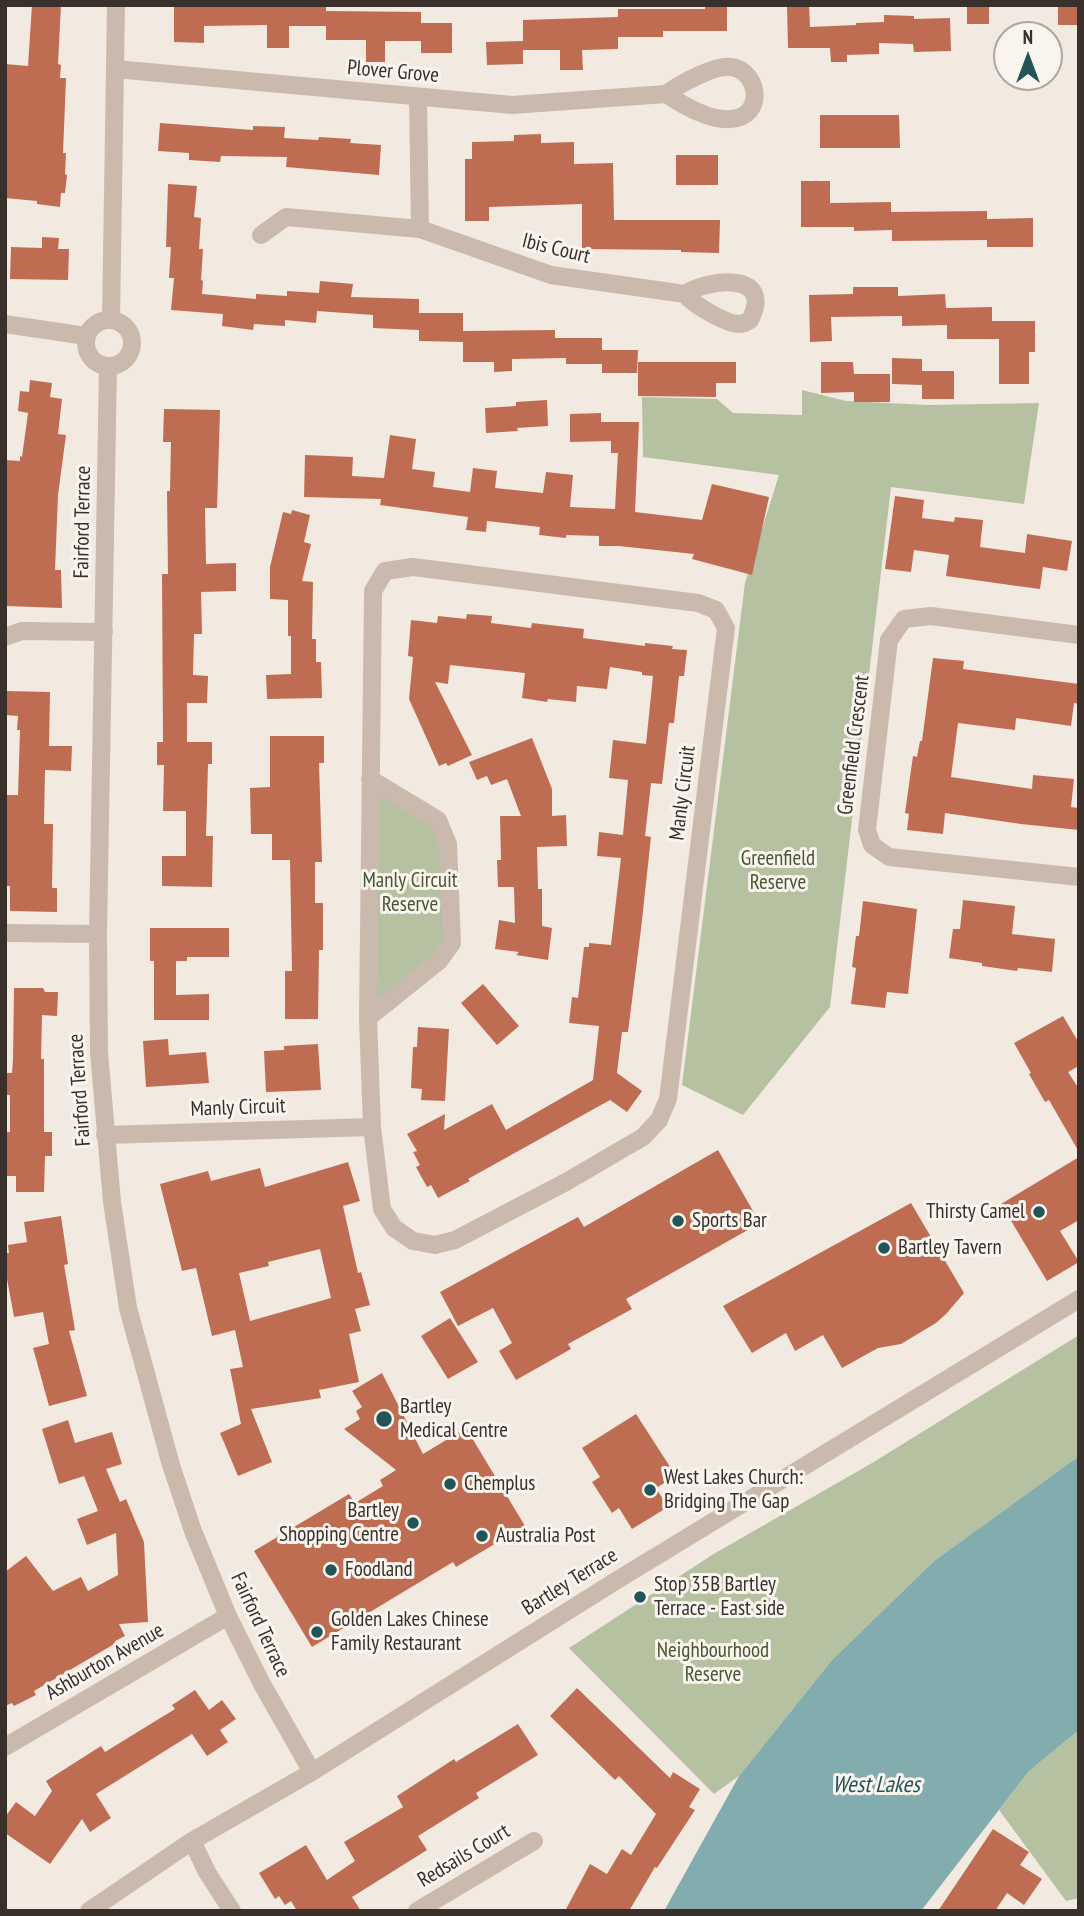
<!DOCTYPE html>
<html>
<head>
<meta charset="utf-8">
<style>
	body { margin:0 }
	#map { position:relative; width:1084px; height:1916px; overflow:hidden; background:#f2eae1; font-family:"PT Sans Narrow",sans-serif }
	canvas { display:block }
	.frame { position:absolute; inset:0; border:7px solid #39302c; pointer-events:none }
	.north { position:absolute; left:993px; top:21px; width:70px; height:70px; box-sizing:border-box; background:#faf4ee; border:2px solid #ada6a0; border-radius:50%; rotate:0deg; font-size:19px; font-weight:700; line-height:28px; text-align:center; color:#39302c }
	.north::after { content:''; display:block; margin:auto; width:24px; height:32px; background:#235558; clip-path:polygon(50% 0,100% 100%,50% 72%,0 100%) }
</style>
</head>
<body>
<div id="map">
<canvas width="1084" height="1916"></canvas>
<div class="frame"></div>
<div class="north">N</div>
</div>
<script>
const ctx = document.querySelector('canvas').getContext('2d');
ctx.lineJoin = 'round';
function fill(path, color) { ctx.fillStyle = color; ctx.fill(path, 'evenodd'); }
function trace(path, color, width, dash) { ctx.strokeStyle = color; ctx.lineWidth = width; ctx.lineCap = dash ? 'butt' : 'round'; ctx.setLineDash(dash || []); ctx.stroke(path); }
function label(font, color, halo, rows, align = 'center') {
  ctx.font = font + ' "PT Sans Narrow",sans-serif'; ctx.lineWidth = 6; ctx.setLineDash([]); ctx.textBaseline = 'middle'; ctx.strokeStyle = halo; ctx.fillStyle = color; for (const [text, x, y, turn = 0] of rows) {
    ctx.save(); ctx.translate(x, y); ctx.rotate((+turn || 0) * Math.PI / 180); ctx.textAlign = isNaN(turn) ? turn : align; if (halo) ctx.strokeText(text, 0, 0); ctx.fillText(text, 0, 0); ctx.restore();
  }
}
const green = new Path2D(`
	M802,390L846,401L929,405L1039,403L1024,504L891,487L830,1007L743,1115L682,1085L745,583L779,475L643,457L642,397L717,399L733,413L802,415Z
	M370,779L438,820L452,943L368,1018Z
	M1079,1335V1456L934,1561L832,1660L739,1776L714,1794L569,1648L712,1555L872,1463Z
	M1079,1730V1898L1066,1901L999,1810L1029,1771Z`);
const water = new Path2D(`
	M1079,1456V1730L1029,1771L921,1911H664L739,1776L832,1660L934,1561Z`);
const building = new Path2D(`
	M32,5H61L58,64L61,65L60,78H66L63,153H66L65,174L67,175L65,193H61L60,207L37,204V201L5,198V64L28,66Z
	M174,5H326V11L421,12V23H452V53H421V41H385V62H366V40H326V26H289V48H267V25L204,26V43L174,42Z
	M705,5H727V31H663V37H618V49L582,50L583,70H560V50H523V20L618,17V9H705Z
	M787,5H809L810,27L856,25V23L884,22V15L914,16V19L950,18L951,51L914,52L913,44L879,43V54L847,55V62H831L830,48H788Z
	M967,5H989V24H967Z
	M1058,5H1079V25H1058Z
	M523,41V64L487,65L486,42Z
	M820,115H899L900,148H820Z
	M160,123L253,130V126L285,127L284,138L318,140L319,137L351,139L350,143L381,145L379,175L286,167L287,157L221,156L220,162L189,160V153L158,151Z
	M541,134V143L574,142V164L613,163L614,220H720L719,253L681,252V250L582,249V204L489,207V221H465V159H472V142L514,141V135Z
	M676,155H718V185H676Z
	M801,181H830V203L891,202V212L987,211V219L1033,218V247H987V240L892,241V230L854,231V227H801Z
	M168,184L197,186L194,217L201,218L199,249H203L201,280L203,281L202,294L256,299V294L287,296V291L319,293L320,281L353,284L351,297L419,299V313H463V331L555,330V338H602V350H638L637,373H602V364H566V358L512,359V371L494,372V362H463V342L419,341V330L373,328V315L317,311L316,323L285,320V326L254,324L253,330L222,326L223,314L171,310L174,278H169L171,247H166Z
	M42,237L59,238L58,249H69L68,280L10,279L11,247L42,248Z
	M853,287H898V296L945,294L946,308L992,307V321H1035V352H1029V384H999V339H947V325L902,326V316L831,317L832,341L810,342L809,295L853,294Z
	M892,358L922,359V371H954V399H922V385L892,384Z
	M638,362H736V383H716V397L638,396Z
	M821,362H853L854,374H890V402H854V392L821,393Z
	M30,380L52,383L50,397L62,399L58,434L66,435L58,495L55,570H61L62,608L5,606V460L20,461V456L22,457L28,413L18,411L20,391L29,392Z
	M547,400L548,426L517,428L518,431L486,433L485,408L516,406V402Z
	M164,409L220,410L217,508H205L206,564L236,563V591L201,592L202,634H194L193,675L208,676L207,703H187V742H212V764H208L206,836H213L212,887L162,886V856H186V811H163L164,765H157V742H163L162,574H168L167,491H170L171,442H163Z
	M601,413V422H639L635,512L702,520L712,484L769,497L752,575L692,559L694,554L619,546H599V536L566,535V538L539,535L540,527L487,521L486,532L466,530L468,517L380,505L381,499L304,497L305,455L353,457L352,476L384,478L390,435L416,439L412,469L435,472L433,487L470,492L473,468L497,471L495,488L543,493L546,472L573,475L570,507L615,509L618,453H611V441L570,442V414Z
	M895,496L924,500L922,518L954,522L955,517L983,520L980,547L1025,553L1027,534L1072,541L1067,571L1043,567L1040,589L1017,586L946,576L949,555L914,550L911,572L885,569Z
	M292,510L310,515L304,542L311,544L302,581L313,582L312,639H316V662H321L322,698L267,699L266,675L291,674V636H288V600L270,599V567L283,512L291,514Z
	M467,614L492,616L491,623L531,628L532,623L584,629L583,638L645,646V643L673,646L672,649L687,650L684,676H679L674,723H669L662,784L651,783L645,836L651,837L641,929L628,1032H622L617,1073L642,1091L627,1112L610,1100L468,1179L470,1181L438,1198L431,1185L427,1187L416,1167L420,1165L413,1152L417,1151L407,1134L445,1114L444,1130L492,1104L506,1130L593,1080L599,1026L569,1023L572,997L578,998L584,947H589V943L611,945L621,858L597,856L599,832L623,835L628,780L609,778L613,740L646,744L653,676L642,675V672L610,667L607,689L577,686L576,702L548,699L547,702L522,698L525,673L450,665L448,684L435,682L472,755L448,766L446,763L439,766L409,699L413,657L408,656L411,620L437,623L438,616L466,619Z
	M933,658L964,661L963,669L1079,684V704L1074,703L1071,726L1016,718L1015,730L958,723L951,777L1032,789L1033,775L1074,779L1071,807L1079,808V830L1021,824L945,813L943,834L907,830L909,814L905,813L913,756L917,757L920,741H922Z
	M5,691L50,692L49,746H72L71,771L45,770L44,824H53L52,888H57V912L10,911V886H5V795H18L20,730H17L18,716L5,715Z
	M270,736H324V763H319L322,862H315V903H323V950H319L318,1019H285V971H292L290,860H272V834H251L250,788L270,787Z
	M532,738L552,789V816L566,815L567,846L537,847L538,889H542V926L552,928L548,960L516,955L519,952L495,949L499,920L515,923L514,887H498L497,860H501L500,816H521L507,779L491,785L487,776L477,780L469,762Z
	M963,900L1015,906L1012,934L1055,939L1052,972L1018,968L1017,971L982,966V963L949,958L953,929H960Z
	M863,901L917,909L908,994L887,992L885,1008L851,1004L856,968L852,967L856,936H859Z
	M150,928H229V957H187V961H176V995L209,994V1020H154V961H150Z
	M483,984L519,1026L497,1045L461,1003Z
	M14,988H43L45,992H58L57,1016L42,1015L41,1059H44V1132H52V1156H45L44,1192H16V1176H5V1132H10V1095H5V1073H12L13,1059Z
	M1063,1016L1079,1043V1066L1068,1072L1079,1089V1152L1049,1100L1045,1102L1029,1074L1031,1073L1014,1043Z
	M418,1027L449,1029L445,1101L421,1100L422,1089L411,1088L413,1047H417Z
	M168,1039L169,1055L206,1052L209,1083L146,1087L143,1041Z
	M318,1044L321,1090L266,1092L264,1051L284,1050V1046Z
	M718,1150L760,1223L626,1299L632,1309L568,1344L571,1349L516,1380L499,1351L512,1343L493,1308L458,1326L440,1292L578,1217L584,1227Z
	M1079,1157V1220L1060,1231L1079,1262L1047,1281L1001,1204Z
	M348,1162L360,1201L343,1206L358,1273L361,1272L370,1305L355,1309L361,1331L349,1334L359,1382L319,1390L321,1398L251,1409L272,1462L238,1476L220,1433L241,1424L230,1369L243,1367L235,1330L212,1336L196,1268L182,1271L160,1184L208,1171L211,1181L260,1168L265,1187ZM320,1249L331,1298L250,1321L239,1273L269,1266L268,1262Z
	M911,1203L964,1293L947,1313L936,1323L901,1344L878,1348L842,1368L823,1335L795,1351L786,1333L752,1353L723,1306Z
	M61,1216L68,1264L64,1265L75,1330L69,1331L87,1396L49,1406L33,1348L49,1344L43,1312L14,1317L5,1268V1253H9L8,1245L27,1242L24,1222Z
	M450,1318L478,1362L448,1379L421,1336Z
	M382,1373L423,1454L466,1428L525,1526L456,1567L453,1562L312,1647L254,1551L349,1494L355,1503L383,1486L380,1480L396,1470L344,1429L360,1419L356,1411L362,1407L352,1391Z
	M636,1414L676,1476L656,1488L668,1507L632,1529L619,1508L612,1513L592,1482L600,1477L582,1448Z
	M68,1420L75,1443L112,1432L122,1464L106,1469L120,1502L126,1499L144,1542L148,1622L119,1624L125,1636L115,1641L116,1643L34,1691L36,1695L14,1706L12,1703L5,1706V1572L26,1556L53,1591L81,1577L88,1591L118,1575L116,1533L87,1545L77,1519L98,1511L84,1476L59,1484L42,1429Z
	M577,1688L670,1778L673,1772L700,1789L689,1807L695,1810L657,1868L655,1867L629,1911H565L590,1864L607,1874L622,1849L631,1855L656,1814L619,1776L615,1780L550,1716Z
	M195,1690L209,1710L222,1700L236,1719L220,1730L228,1742L207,1756L192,1734L96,1794L111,1818L90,1832L82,1819L50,1864L5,1833V1817L16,1802L35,1816L52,1791L46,1781L101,1746L105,1752L175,1709L172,1705Z
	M518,1724L538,1755L476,1793L479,1798L418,1836L427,1850L352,1897L361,1911H297L291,1901L285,1905L279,1896L275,1899L259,1873L306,1845L327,1880L355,1861L344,1842L403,1807L397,1796L454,1759L456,1762Z
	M993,1829L1029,1852L1020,1865L1042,1879L1024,1905L1007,1893L995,1911H938Z`);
const minor = new Path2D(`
	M115,69L512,105L666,94C680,84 714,65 731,67C757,70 765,111 737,118C715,124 684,106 666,94
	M420,229L551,275L685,294C710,278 775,272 750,320C747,322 743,324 739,324C726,324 692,304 685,294
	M261,235L286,217L420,229L418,98
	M86 343a23 23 0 1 1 46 0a23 23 0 1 1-46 0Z
	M111,320L116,5
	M5,324L86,336
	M108,367L98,934L99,1052L112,1202L128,1308L171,1465L193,1531L228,1616L262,1684L312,1772
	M413,567L698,603L716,610L726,628L668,1099L659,1120L643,1137L566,1182L455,1240L435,1245L413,1241L394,1228L382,1209L372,1127L368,1018L373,591L385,571Z
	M1079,635L931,616L904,619L889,640L867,830L872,845L889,857L1079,877
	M5,637L22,631L104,632
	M5,933L98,934
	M368,1018L439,961L452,943L448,844L438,820L370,779
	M105,1135L372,1127
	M5,1747L228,1616
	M192,1841L207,1872L232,1911
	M89,1911L192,1841L312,1772L614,1582L1079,1299
	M417,1911L534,1841`);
const markers = [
	[1039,1212,7,"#235558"],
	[678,1221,7,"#235558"],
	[884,1248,7,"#235558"],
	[384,1419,9,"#235558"],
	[450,1484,7,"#235558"],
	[650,1490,7,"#235558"],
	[413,1523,7,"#235558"],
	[482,1536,7,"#235558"],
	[331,1570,7,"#235558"],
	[640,1597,7,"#235558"],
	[317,1632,7,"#235558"]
];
const streetNames = [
	["Plover Grove",393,72,5],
	["Ibis Court",556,249,14],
	["Fairford Terrace",83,522,-89],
	["Greenfield Crescent",854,745,-83],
	["Manly Circuit",683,793,-83],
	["Fairford Terrace",80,1090,-94],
	["Manly Circuit",238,1108,-2],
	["Bartley Terrace",570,1582,-32],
	["Fairford Terrace",260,1625,65],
	["Ashburton Avenue",105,1662,-30],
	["Redsails Court",464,1856,-31]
];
const parkNames = [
	["Greenfield",778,859],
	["Reserve",778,883],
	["Manly Circuit",410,881],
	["Reserve",410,905],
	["Neighbourhood",713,1651],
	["Reserve",713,1675]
];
const poiNames = [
	["Thirsty Camel",1025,1212,"right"],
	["Sports Bar",692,1221],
	["Bartley Tavern",898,1248],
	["Bartley",400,1407],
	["Medical Centre",400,1431],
	["West Lakes Church:",664,1478],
	["Bridging The Gap",664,1502],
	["Chemplus",464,1484],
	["Bartley",399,1511,"right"],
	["Shopping Centre",399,1535,"right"],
	["Australia Post",496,1536],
	["Foodland",345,1570],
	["Stop 35B Bartley",654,1585],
	["Terrace - East side",654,1609],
	["Golden Lakes Chinese",331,1620],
	["Family Restaurant",331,1644]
];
const waterNames = [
	["West Lakes",876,1785]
];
fill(green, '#b6c1a2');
fill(water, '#82acad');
fill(building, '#be6d53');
trace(minor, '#cabaae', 18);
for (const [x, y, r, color] of markers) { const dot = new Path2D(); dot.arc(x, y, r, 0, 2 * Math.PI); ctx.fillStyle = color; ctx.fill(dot); trace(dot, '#faf4ee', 2.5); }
label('21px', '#39302c', '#faf4ee', streetNames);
label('21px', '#485631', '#faf4ee', parkNames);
label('21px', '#39302c', '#faf4ee', poiNames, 'left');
label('italic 23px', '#235558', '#faf4ee', waterNames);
</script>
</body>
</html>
